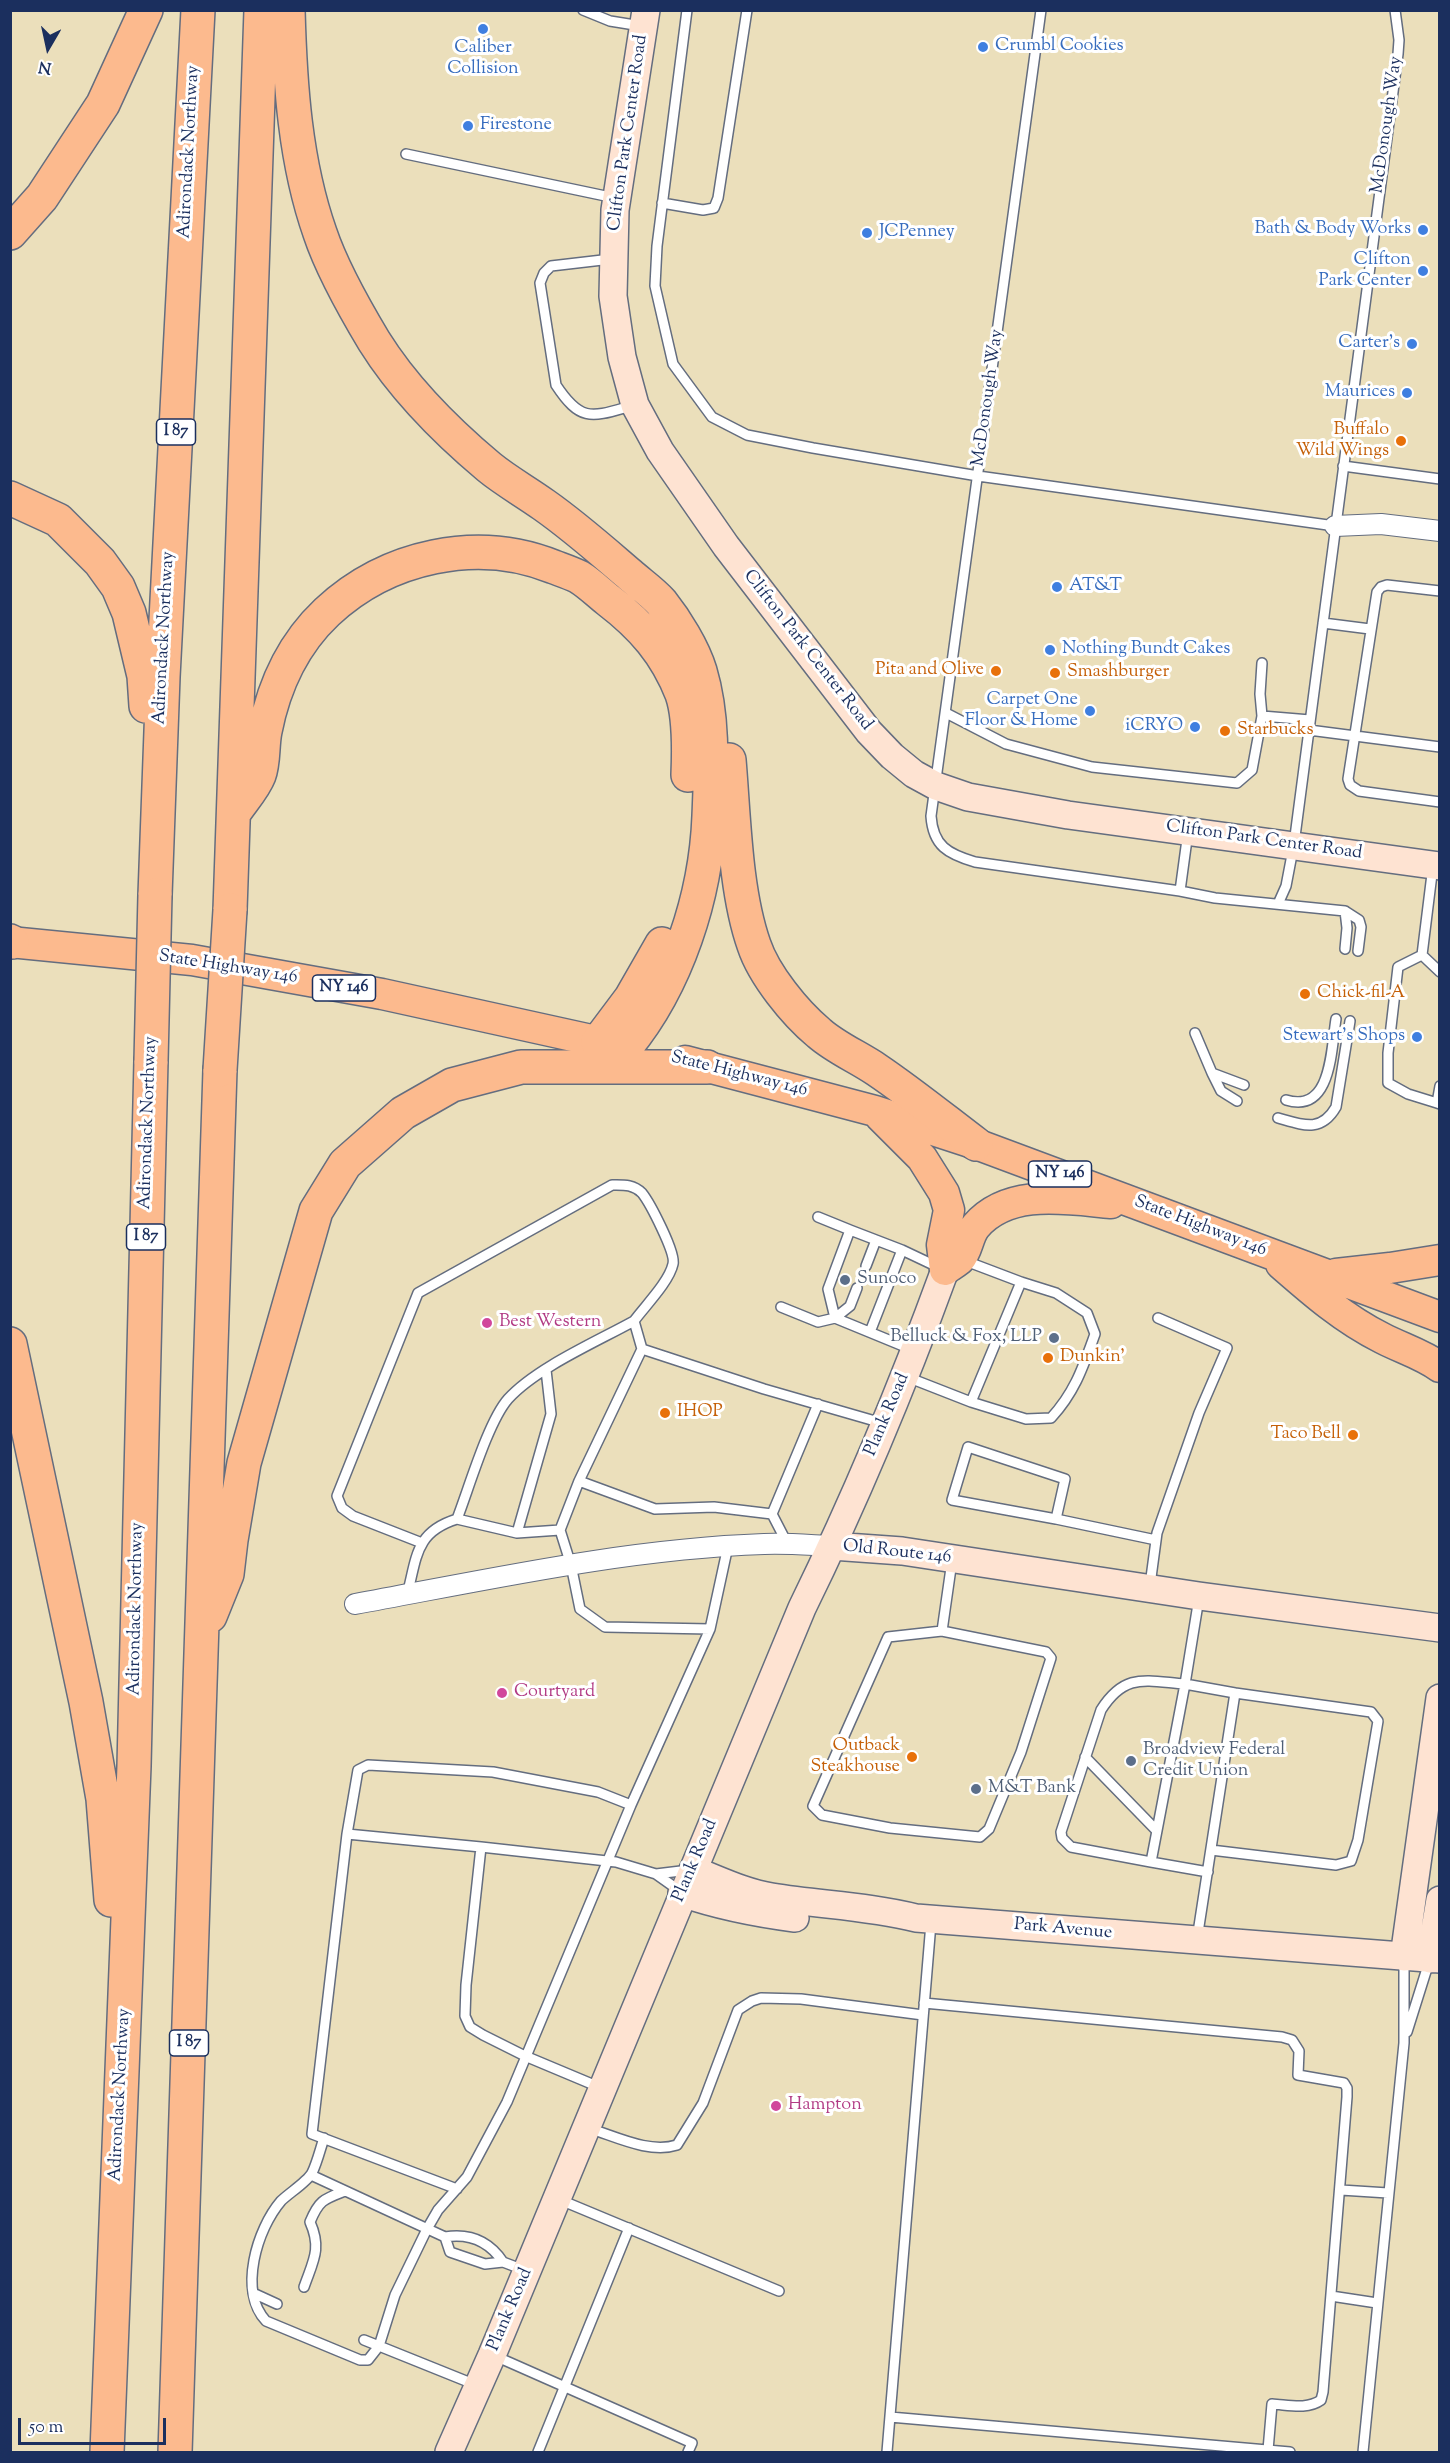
<!DOCTYPE html>
<html>
<head>
<meta charset="utf-8">
<style>
	body { margin:0 }
	#map { position:relative; width:1450px; height:2463px; overflow:hidden; background:#ebdfbb; font-family:"Sorts Mill Goudy",serif }
	canvas { display:block }
	.frame { position:absolute; inset:0; border:12px solid #1b2f5e; pointer-events:none }
	.north { position:absolute; left:18px; top:18px; width:60px; height:60px; -webkit-text-stroke:4px #fff; paint-order:stroke; rotate:189deg; font-size:16px; font-weight:700; line-height:24px; text-align:center; color:#1b2f5e }
	.north::after { content:''; display:block; margin:auto; width:21px; height:27px; background:#1b2f5e; clip-path:polygon(50% 0,100% 100%,50% 72%,0 100%) }
	.scale { position:absolute; left:18px; top:2418px; width:148px; height:27px; box-sizing:border-box; border:3px solid #1b2f5e; border-top:0; padding-left:8px; font-size:18px; line-height:21px; white-space:nowrap; color:#1b2f5e; -webkit-text-stroke:4px #fff; paint-order:stroke }
</style>
</head>
<body>
<div id="map">
<canvas width="1450" height="2463"></canvas>
<div class="frame"></div>
<div class="north">N</div>
<div class="scale">50 m</div>
</div>
<script>
const ctx = document.querySelector('canvas').getContext('2d');
ctx.lineJoin = 'round';
function trace(path, color, width, dash) { ctx.strokeStyle = color; ctx.lineWidth = width; ctx.lineCap = dash ? 'butt' : 'round'; ctx.setLineDash(dash || []); ctx.stroke(path); }
function label(font, color, halo, rows, align = 'center') {
  ctx.font = font + ' "Sorts Mill Goudy",serif'; ctx.lineWidth = 6; ctx.setLineDash([]); ctx.textBaseline = 'middle'; ctx.strokeStyle = halo; ctx.fillStyle = color; for (const [text, x, y, turn = 0] of rows) {
    ctx.save(); ctx.translate(x, y); ctx.rotate((+turn || 0) * Math.PI / 180); ctx.textAlign = isNaN(turn) ? turn : align; if (halo) ctx.strokeText(text, 0, 0); ctx.fillText(text, 0, 0); ctx.restore();
  }
}
const lane = new Path2D(`
	M583,10L610,21L641,26
	M687,10L657,246L655,286L673,364L712,417L747,435L813,448L978,476L1335,526
	M1041,10L931,816C933,846 948,854 975,862L1180,891L1188,832
	M406,154L615,198
	M662,203L703,210L714,208L718,198L747,10
	M611,259L551,266L544,273L540,283L556,385C581,423 592,417 631,406
	M1343,466L1440,479
	M1440,591L1387,585L1381,587L1377,592L1348,779L1350,785L1359,791L1440,802
	M1323,623L1370,629
	M946,713L1006,744L1092,767L1237,783L1252,770L1262,716L1260,694L1262,663
	M1262,716L1310,720
	M1309,730L1440,747
	M1433,866L1422,955L1440,972
	M1180,891L1215,898L1345,911L1347,928L1345,949
	M1278,904L1286,886L1294,844L1398,54L1399,40L1395,10
	M1345,911L1359,920L1361,927L1358,951
	M1422,955L1398,967L1388,1053V1083L1408,1094L1437,1103
	M1195,1033L1212,1073L1244,1085
	M1212,1073L1221,1091L1237,1101
	M1440,1086L1437,1103L1440,1104
	M1286,1100C1332,1114 1331,1049 1336,1019
	M1278,1118C1303,1125 1321,1133 1336,1107L1350,1021
	M818,1217L850,1230
	M866,1266L876,1240
	M857,1288L850,1306L835,1318L828,1289L850,1230L902,1250
	M781,1307L818,1322L835,1318L913,1350
	M870,1332L902,1250L940,1268
	M907,1377L971,1402L1021,1282L963,1260
	M971,1402L1026,1419L1051,1418C1075,1392 1083,1367 1095,1334L1087,1313L1056,1293L1021,1282
	M579,1481L655,1509L714,1507L772,1514L787,1543
	M772,1514L818,1404
	M1056,1519L1065,1479L968,1447L952,1500L1056,1519L1156,1540
	M560,1530L517,1533L457,1519C469,1488 488,1422 508,1399C536,1368 596,1342 634,1321L642,1349
	M517,1533L551,1414L546,1370
	M422,1543L353,1516L342,1508L337,1496L418,1293L612,1185C623,1185 633,1184 642,1193C650,1203 676,1253 673,1264C669,1282 645,1306 634,1321
	M1150,1585L1157,1533L1199,1413L1227,1348L1158,1318
	M407,1595C417,1557 415,1532 457,1519
	M710,1629L605,1627L580,1609L571,1565L560,1530L579,1481L642,1349L764,1389L882,1423
	M942,1631L1046,1652L1051,1658L1021,1752L989,1829L980,1837L890,1828L822,1815L813,1806L888,1637L942,1631L952,1561
	M1085,1757L1157,1831
	M631,1805L710,1629L728,1546
	M347,1834L312,2134L457,2189
	M1211,1850L1336,1865L1351,1861L1358,1840L1378,1721L1371,1712L1235,1693
	M1151,1862L1071,1847L1062,1838L1061,1832L1101,1710C1125,1672 1146,1681 1185,1684L1151,1862L1208,1872
	M656,1874L689,1870
	M1197,1939L1235,1693L1185,1684L1199,1598
	M924,2003L1282,2037L1292,2040L1299,2051L1298,2075L1344,2083L1347,2088V2097L1323,2392L1321,2400C1307,2410 1289,2405 1272,2404L1268,2450
	M1407,2032L1429,1962
	M599,2087L525,2056L483,2035L470,2027L465,2016L466,1985L481,1847L616,1862L656,1874L680,1891
	M588,2128C615,2136 649,2154 677,2145L703,2103L738,2010L752,2001L761,1998L801,1999L923,2015
	M324,2138C320,2150 317,2163 312,2173C307,2182 289,2193 281,2201C257,2229 238,2291 266,2321L360,2360H368L379,2346L364,2340
	M311,2175L445,2237C470,2233 489,2241 503,2262
	M1341,2190L1388,2193
	M558,2199L779,2291
	M445,2237L450,2252L485,2264L503,2262L524,2270
	M304,2287C313,2261 322,2249 310,2222C319,2200 324,2199 345,2191
	M253,2293L277,2304
	M1331,2296L1377,2303
	M495,2356L692,2443L688,2452
	M476,2385L379,2346L395,2295L427,2229L438,2210L467,2177L507,2102L631,1805L598,1792L493,1772L368,1765L358,1770L347,1834L481,1847
	M890,2417L1290,2452
	M538,2452L629,2228
	M887,2452L931,1923
	M1363,2452L1404,2043V1959`);
const street = new Path2D(`
	M1335,526L1381,524L1440,531
	M355,1604C491,1579 626,1549 764,1544C786,1543 809,1545 832,1546`);
const secondary = new Path2D(`
	M646,10L615,210L613,296L622,357L635,405L660,451L726,546L869,732L892,756L914,774L936,786L968,797L1068,815L1440,866
	M832,1546L902,1551L1199,1596L1440,1628
	M693,1870C719,1880 745,1893 772,1897C821,1905 868,1906 916,1918L1440,1959
	M682,1893C720,1906 756,1913 795,1918
	M1404,1957L1440,1698
	M1430,1959L1440,1900
	M449,2452L492,2355L802,1608C856,1498 903,1385 945,1270`);
const primary = new Path2D(`
	M10,942L192,960L382,994L623,1047
	M685,1061L875,1111L976,1144L1440,1317
	M880,1116L922,1158L944,1193L949,1210L942,1245L945,1270C949,1266 956,1263 960,1259C968,1250 968,1235 976,1226C1009,1188 1066,1199 1111,1203
	M1281,1264C1313,1292 1344,1319 1382,1338C1401,1348 1422,1354 1440,1367
	M1336,1274L1390,1268L1440,1260`);
const highway = new Path2D(`
	M288,10C290,84 295,162 320,233C331,266 356,311 374,341C404,389 446,431 489,467C506,481 526,492 544,505C574,526 601,550 629,574C639,583 652,592 661,602C676,621 693,648 700,671C714,718 711,767 709,816C706,896 677,985 626,1047
	M10,233L42,197L103,104L146,10
	M10,498L58,520L100,562L118,587L129,613L144,676L146,706
	M729,760C734,818 735,891 754,945C764,975 795,1013 819,1033C836,1048 858,1057 877,1070C911,1093 943,1119 976,1144
	M234,813C241,802 254,788 259,775C264,762 262,745 265,731C274,685 293,644 327,612C387,556 477,536 554,567C562,570 571,573 579,577C589,583 598,592 608,600C642,626 666,653 682,694C690,717 689,751 688,775
	M155,895L163,677L198,10
	M230,910L261,10
	M10,941L12,942
	M598,1042L631,998L662,944
	M10,1344L86,1702L103,1799L111,1900
	M210,1616L227,1574L231,1540L244,1463L316,1211L345,1164L403,1113L452,1085L521,1067H707
	M107,2452L134,1766L151,1061
	M175,2452L220,1070`);
const highwayBridge = new Path2D(`
	M151,1061L155,895
	M220,1070L230,910`);
const markers = [
	[483,29,6,"#3f7fe0"],
	[983,47,6,"#3f7fe0"],
	[468,126,6,"#3f7fe0"],
	[1423,230,6,"#3f7fe0"],
	[867,233,6,"#3f7fe0"],
	[1423,271,6,"#3f7fe0"],
	[1412,344,6,"#3f7fe0"],
	[1407,393,6,"#3f7fe0"],
	[1401,441,6,"#e8710a"],
	[1057,587,6,"#3f7fe0"],
	[1050,650,6,"#3f7fe0"],
	[996,671,6,"#e8710a"],
	[1055,673,6,"#e8710a"],
	[1090,711,6,"#3f7fe0"],
	[1195,727,6,"#3f7fe0"],
	[1225,731,6,"#e8710a"],
	[1305,994,6,"#e8710a"],
	[1417,1037,6,"#3f7fe0"],
	[845,1280,6,"#5c6f8a"],
	[487,1323,6,"#d1479c"],
	[1054,1338,6,"#5c6f8a"],
	[1048,1358,6,"#e8710a"],
	[665,1413,6,"#e8710a"],
	[1353,1435,6,"#e8710a"],
	[502,1693,6,"#d1479c"],
	[912,1757,6,"#e8710a"],
	[1131,1761,6,"#5c6f8a"],
	[976,1789,6,"#5c6f8a"],
	[776,2106,6,"#d1479c"]
];
const shields = [
	[176,432,39],
	[344,988,63],
	[1060,1174,63],
	[146,1237,39],
	[189,2043,39]
];
const shieldNames = [
	["I 87",176,432],
	["NY 146",344,988],
	["NY 146",1060,1174],
	["I 87",146,1237],
	["I 87",189,2043]
];
const shopNames = [
	["Crumbl Cookies",995,47,"left"],
	["Caliber",483,49,"center"],
	["Collision",483,70,"center"],
	["Firestone",480,126,"left"],
	["Bath & Body Works",1411,230],
	["JCPenney",879,233,"left"],
	["Clifton",1411,261],
	["Park Center",1411,282],
	["Carter's",1400,344],
	["Maurices",1395,393],
	["AT&T",1069,587,"left"],
	["Nothing Bundt Cakes",1062,650,"left"],
	["Carpet One",1078,701],
	["Floor & Home",1078,722],
	["iCRYO",1183,727],
	["Stewart's Shops",1405,1037]
];
const streetNames = [
	["McDonough Way",1388,125,-82],
	["Clifton Park Center Road",629,133,-82],
	["Adirondack Northway",190,152,-87],
	["McDonough Way",989,398,-82],
	["Adirondack Northway",165,638,-87],
	["Clifton Park Center Road",807,651,52],
	["Clifton Park Center Road",1264,841,8],
	["State Highway 146",228,968,9],
	["State Highway 146",739,1075,14],
	["Adirondack Northway",149,1123,-88],
	["State Highway 146",1200,1227,21],
	["Plank Road",888,1415,-67],
	["Old Route 146",897,1553,6],
	["Adirondack Northway",137,1609,-89],
	["Plank Road",696,1861,-67],
	["Park Avenue",1063,1930,5],
	["Adirondack Northway",121,2095,-87],
	["Plank Road",511,2310,-67]
];
const foodNames = [
	["Buffalo",1389,431,"right"],
	["Wild Wings",1389,452,"right"],
	["Pita and Olive",984,671,"right"],
	["Smashburger",1067,673],
	["Starbucks",1237,731],
	["Chick-fil-A",1317,994],
	["Dunkin'",1060,1358],
	["IHOP",677,1413],
	["Taco Bell",1341,1435,"right"],
	["Outback",900,1747,"right"],
	["Steakhouse",900,1768,"right"]
];
const serviceNames = [
	["Sunoco",857,1280],
	["Belluck & Fox, LLP",1042,1338,"right"],
	["Broadview Federal",1143,1751],
	["Credit Union",1143,1772],
	["M&T Bank",988,1789]
];
const hotelNames = [
	["Best Western",499,1323],
	["Courtyard",514,1693],
	["Hampton",788,2106]
];
trace(lane, '#646d7f', 12);
trace(street, '#646d7f', 22);
trace(secondary, '#646d7f', 30);
trace(primary, '#646d7f', 33);
trace(highway, '#646d7f', 36);
trace(lane, '#fff', 9);
trace(street, '#fff', 20);
trace(secondary, '#fee3d2', 27);
trace(primary, '#fcba8e', 30);
trace(highway, '#fcba8e', 33);
trace(highwayBridge, '#646d7f', 36, []);
trace(highwayBridge, '#fcba8e', 33);
for (const [x, y, r, color] of markers) { const dot = new Path2D(); dot.arc(x, y, r, 0, 2 * Math.PI); ctx.fillStyle = color; ctx.fill(dot); trace(dot, '#fff', 2); }
for (const [x, y, w] of shields) { const box = new Path2D(); box.roundRect(x - w / 2, y - 13, w, 26, 4.5); ctx.fillStyle = '#fff'; ctx.fill(box); trace(box, '#1b2f5e', 1.5); }
label('bold 16px', '#1b2f5e', null, shieldNames);
label('18px', '#366cbe', '#fff', shopNames, 'right');
label('18px', '#1b2f5e', '#fff', streetNames);
label('18px', '#c56008', '#fff', foodNames, 'left');
label('18px', '#4e5e75', '#fff', serviceNames, 'left');
label('18px', '#b23c85', '#fff', hotelNames, 'left');
</script>
</body>
</html>
